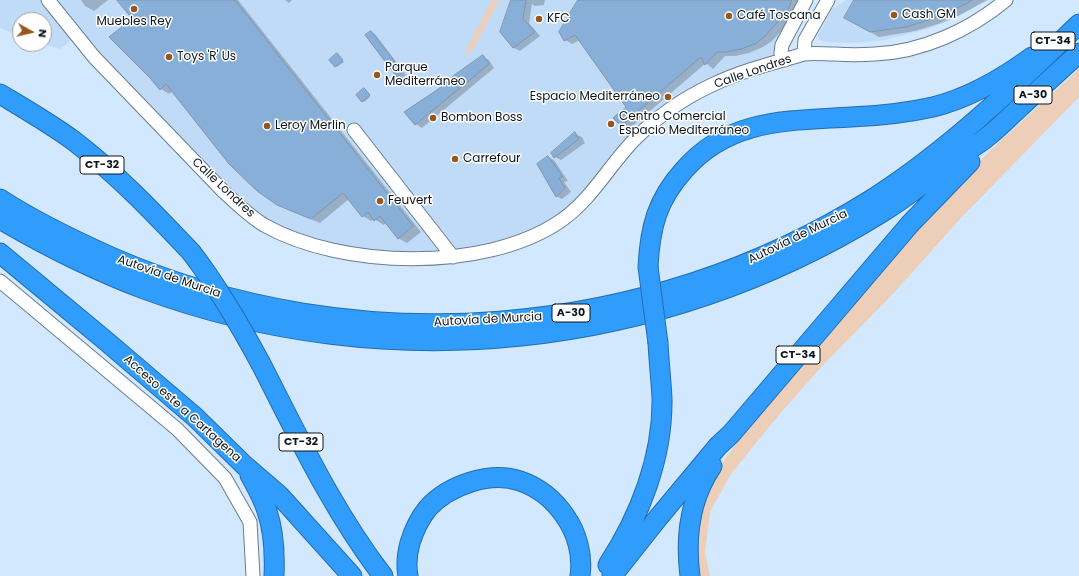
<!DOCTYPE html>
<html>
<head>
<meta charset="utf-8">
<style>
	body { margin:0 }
	#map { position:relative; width:1079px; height:576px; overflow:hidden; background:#d2e8ff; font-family:Poppins,sans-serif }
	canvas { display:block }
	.north { position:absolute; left:12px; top:12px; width:40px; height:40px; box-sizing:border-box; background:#fff; border:1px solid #9ea1a4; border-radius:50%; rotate:98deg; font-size:11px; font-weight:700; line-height:16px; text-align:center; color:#0d151c }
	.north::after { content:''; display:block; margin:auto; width:14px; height:18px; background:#96571f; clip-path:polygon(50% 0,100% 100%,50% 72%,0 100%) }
</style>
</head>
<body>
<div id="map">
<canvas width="1079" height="576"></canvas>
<div class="north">N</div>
</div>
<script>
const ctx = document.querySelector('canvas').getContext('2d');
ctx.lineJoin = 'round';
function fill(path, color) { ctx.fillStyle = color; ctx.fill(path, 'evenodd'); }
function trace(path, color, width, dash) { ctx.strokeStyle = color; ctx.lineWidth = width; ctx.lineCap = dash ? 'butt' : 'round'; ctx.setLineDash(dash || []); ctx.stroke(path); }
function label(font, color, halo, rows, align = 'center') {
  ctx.font = font + ' Poppins,sans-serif'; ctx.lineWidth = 3; ctx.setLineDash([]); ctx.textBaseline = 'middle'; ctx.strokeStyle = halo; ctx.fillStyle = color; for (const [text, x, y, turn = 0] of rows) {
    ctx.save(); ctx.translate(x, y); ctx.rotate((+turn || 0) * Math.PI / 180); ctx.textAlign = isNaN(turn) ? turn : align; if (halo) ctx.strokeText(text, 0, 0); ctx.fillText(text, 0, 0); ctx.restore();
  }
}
const built = new Path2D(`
	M0,0H806L781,53L749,71L668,111L560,221L482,252L375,257L264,225L76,36L60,49L44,44V20H20V36L0,28Z
	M845,0H985L971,9L951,20L928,29L885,40L854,43L826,42L820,40L817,37L832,9L843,2Z`);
const green = new Path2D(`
	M492,0L499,1L474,48L466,57L467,48Z
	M1079,69V97L960,219L892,295L824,364L778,416L731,474L710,512L705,553L710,576H697L694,557L702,500L715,473L736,444L846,315L932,208L993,148Z`);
const shadow = new Path2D(`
	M81,0H108L94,11L85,6Z
	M118,0H238L421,232L407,243L398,238L386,223L384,225L374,219L371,221L363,216L349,199L320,223L287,209L278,204L173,91L169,94L161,89L133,19Z
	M285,0H292L289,3Z
	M519,0H545L544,5L535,6L532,4L529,23L540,36L520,51L514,48L501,32Z
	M579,0H800L794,17L772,41L763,47L749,53L735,56H725L713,69L706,63L629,129L621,125L628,107L580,40L572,44L565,40Z
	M855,0H988L958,16L938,24L915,31L879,37L845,17Z
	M371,32L375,34L406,75L402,78L398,76Z
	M338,55L344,62L337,67L335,66Z
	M483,57L489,60L494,68L422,128L416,124L406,112L437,91Z
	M365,90L370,97L364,102L362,101Z
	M575,134L582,137L585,143L561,160L555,157Z
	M548,157L554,160L568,181L564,182L571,192L562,199L556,196Z`);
const building = new Path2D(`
	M117,0H235L413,226L398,239L380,216L374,221L368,212L362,217L343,193L311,219L277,205L257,191L229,164L166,84L160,90L150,78L109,37L132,19Z
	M511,0H526L523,19L535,32L513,48L500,32Z
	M578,0H792L787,12L764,37L755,44L741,49L727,52H717L705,65L701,57L621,126L613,118L626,107L575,35L564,41L559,32Z
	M854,0H973L949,12L929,20L906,27L870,32L844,18Z
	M371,31L403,72L397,77L365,35Z
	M337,53L343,60L335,67L329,60Z
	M483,55L489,64L415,125L404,112L437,90L449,80L453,76Z
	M364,88L370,95L362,102L356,95Z
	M575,132L579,139L554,158L551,153Z
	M548,156L563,177L559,178L565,188L556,197L537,164Z`);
const minor = new Path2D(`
	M48,0L94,57L223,191C236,203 249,216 264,225C342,269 484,272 559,222C592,200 609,165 636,138C657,117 684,98 712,85C741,71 773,63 804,54C814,53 824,54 835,54C848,55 861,55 875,54C922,52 970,30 1006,0
	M804,54L805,40L828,0
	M785,60L781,53L782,45L806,0
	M354,130L453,257
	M0,281L177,429L225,478L250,522L253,576`);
const highway = new Path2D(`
	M0,94C25,109 51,124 74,141C117,174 154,213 191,252
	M0,199C35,222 73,240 111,257C358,364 647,341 874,198C950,149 1014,87 1079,24
	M0,219C46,246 94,270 144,289C389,379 659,350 881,213C910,195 936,174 963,154C971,148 980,143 987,137C998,129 1008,118 1018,109C1038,90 1059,71 1079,53
	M0,253L106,341L195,417L244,465L280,496L352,576
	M648,267C650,227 657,200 684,170C729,118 788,121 851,117C879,116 906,113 933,107C969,98 1002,79 1032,57
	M261,364C298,436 333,511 383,576
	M250,475C256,486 263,498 267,511C274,532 275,554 274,576
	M608,565C640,516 663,457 662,398C661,380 659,362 658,343
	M408,576C406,565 407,554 410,543C414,530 419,519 428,508C449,485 490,471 520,481C538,487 554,500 565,516C577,533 583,555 580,576
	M612,576L658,518L718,446L731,434L910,224L970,162
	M690,576C685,537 689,500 712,466`);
const highwayBridge = new Path2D(`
	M191,252C218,287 240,325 261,364
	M648,267L658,343`);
const markers = [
	[134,9,4,"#96571f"],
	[894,15,4,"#96571f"],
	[729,16,4,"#96571f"],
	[539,19,4,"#96571f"],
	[169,57,4,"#96571f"],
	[377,75,4,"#96571f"],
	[668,97,4,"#96571f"],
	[433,118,4,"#96571f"],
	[611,124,4,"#96571f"],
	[267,126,4,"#96571f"],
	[455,159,4,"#96571f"],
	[380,201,4,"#96571f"]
];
const shields = [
	[1053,41,44],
	[1033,95,38],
	[102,165,44],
	[571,313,38],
	[798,355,44],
	[301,442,44]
];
const shieldNames = [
	["CT-34",1053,41],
	["A-30",1033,95],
	["CT-32",102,165],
	["A-30",571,313],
	["CT-34",798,355],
	["CT-32",301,442]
];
const poiNames = [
	["Cash GM",902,15],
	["Café Toscana",737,16],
	["KFC",547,19],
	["Muebles Rey",134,22,"center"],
	["Toys 'R' Us",177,57],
	["Parque",385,68],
	["Mediterráneo",385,82],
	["Espacio Mediterráneo",660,97,"right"],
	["Centro Comercial",619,117],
	["Espacio Mediterráneo",619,131],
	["Bombon Boss",441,118],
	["Leroy Merlin",275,126],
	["Carrefour",463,159],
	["Feuvert",388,201]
];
const streetNames = [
	["Calle Londres",753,72,-19],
	["Calle Londres",223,188,43],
	["Autovía de Murcia",798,237,-26],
	["Autovía de Murcia",169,277,19],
	["Autovía de Murcia",488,320,-3],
	["Acceso este a Cartagena",182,409,42]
];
fill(built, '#c0dbf8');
fill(green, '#edcfb9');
fill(shadow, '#0003');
fill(building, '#88afd8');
trace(building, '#8296ab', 1);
trace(minor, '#697d91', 15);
trace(highway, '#246dae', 21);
trace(minor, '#fff', 13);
trace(highway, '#309dfc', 19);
trace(highwayBridge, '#246dae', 21, []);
trace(highwayBridge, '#309dfc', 19);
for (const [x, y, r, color] of markers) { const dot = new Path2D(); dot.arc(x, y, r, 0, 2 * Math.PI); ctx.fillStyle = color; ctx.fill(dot); trace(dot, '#fff', 1.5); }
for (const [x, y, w] of shields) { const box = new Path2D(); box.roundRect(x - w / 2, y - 9, w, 18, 3); ctx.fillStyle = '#fff'; ctx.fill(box); trace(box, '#0d151c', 1); }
label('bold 11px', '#0d151c', null, shieldNames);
label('12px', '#0d151c', '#fff', poiNames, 'left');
label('12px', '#0d151c', '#fff', streetNames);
</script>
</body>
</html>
